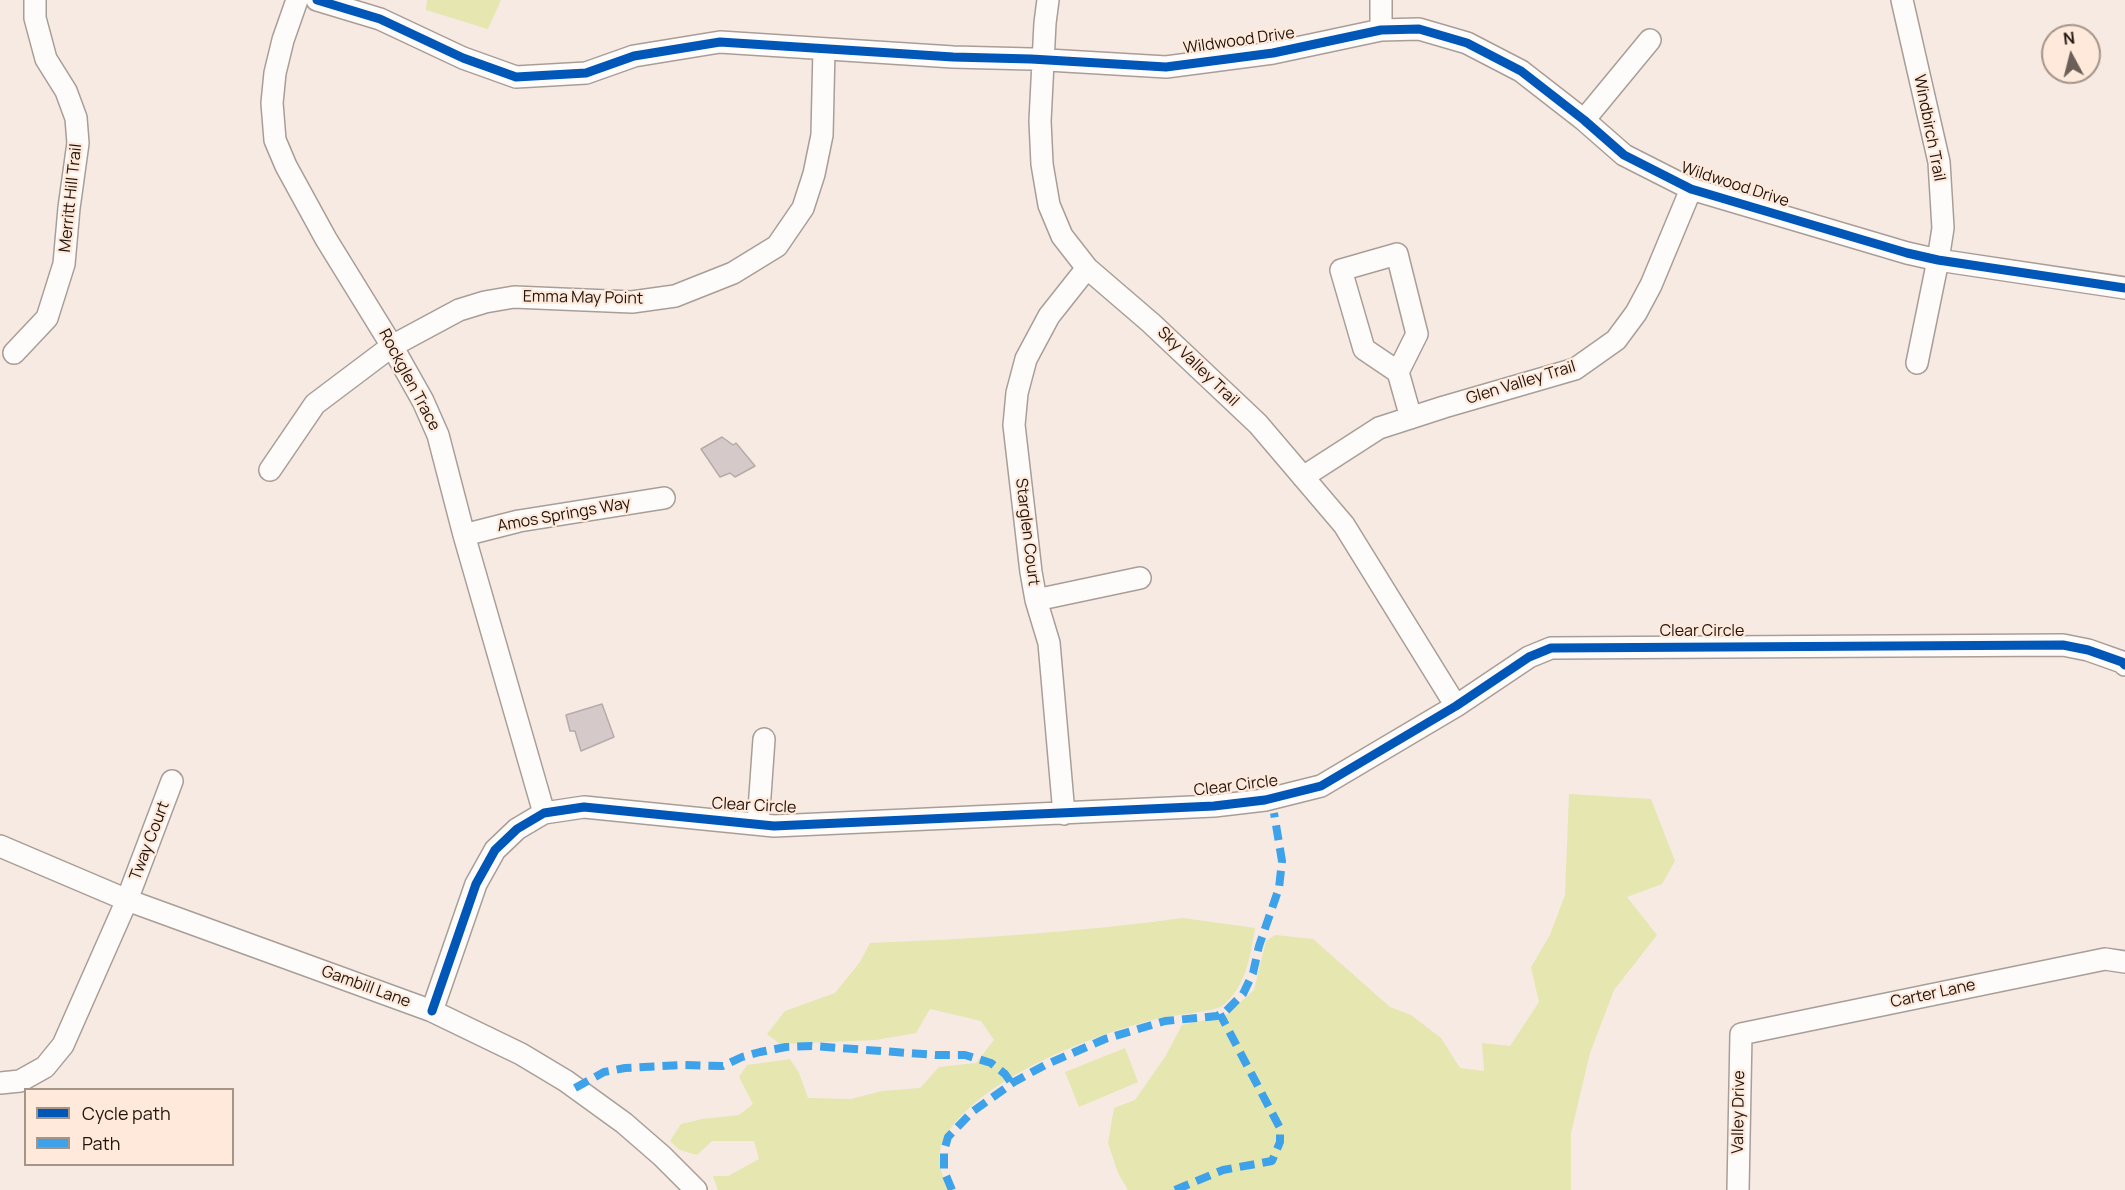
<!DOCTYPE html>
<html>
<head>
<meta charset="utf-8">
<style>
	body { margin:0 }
	#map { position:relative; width:2125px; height:1190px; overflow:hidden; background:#f6eae3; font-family:Manrope,sans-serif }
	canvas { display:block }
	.legend { position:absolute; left:24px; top:1088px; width:210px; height:78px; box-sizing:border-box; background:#fee9db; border:2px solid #a59488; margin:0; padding:8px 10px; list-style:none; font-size:18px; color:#20140c }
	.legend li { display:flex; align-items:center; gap:12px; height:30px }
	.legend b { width:30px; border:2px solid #a59488 }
	.north { position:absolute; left:2041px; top:24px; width:60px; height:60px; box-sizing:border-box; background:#fee9db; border:2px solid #a59488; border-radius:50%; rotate:353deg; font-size:16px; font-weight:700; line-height:24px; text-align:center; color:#20140c }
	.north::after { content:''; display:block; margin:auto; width:21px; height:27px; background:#6b5f57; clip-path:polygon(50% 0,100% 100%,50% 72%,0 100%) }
</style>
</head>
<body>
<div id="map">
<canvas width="2125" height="1190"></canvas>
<ul class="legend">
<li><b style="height:8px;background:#0057b8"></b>Cycle path</li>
<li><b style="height:8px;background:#3da2e9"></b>Path</li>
</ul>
<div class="north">N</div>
</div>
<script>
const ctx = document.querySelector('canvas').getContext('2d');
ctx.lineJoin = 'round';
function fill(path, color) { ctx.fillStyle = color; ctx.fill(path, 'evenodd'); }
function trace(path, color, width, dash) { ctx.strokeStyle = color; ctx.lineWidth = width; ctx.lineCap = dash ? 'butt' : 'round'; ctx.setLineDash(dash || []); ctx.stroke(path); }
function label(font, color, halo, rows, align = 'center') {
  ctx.font = font + ' Manrope,sans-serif'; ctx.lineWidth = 4.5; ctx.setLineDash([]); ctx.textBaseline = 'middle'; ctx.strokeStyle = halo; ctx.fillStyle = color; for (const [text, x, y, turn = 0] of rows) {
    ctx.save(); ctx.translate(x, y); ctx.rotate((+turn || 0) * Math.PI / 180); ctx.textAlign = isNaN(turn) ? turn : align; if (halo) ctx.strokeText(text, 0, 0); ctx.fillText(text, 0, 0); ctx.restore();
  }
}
const green = new Path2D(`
	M427,0H501L488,29L426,10Z
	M1569,794L1651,799L1675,861L1662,884L1627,897L1657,935L1614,990L1590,1053L1571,1133V1190H1128L1118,1173L1108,1143L1114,1108L1135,1100L1165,1057L1182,1025L1225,1016L1254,990L1266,941L1275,935L1313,939L1390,1007L1411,1015L1441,1038L1460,1068L1484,1071L1482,1043L1510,1046L1539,1002L1531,967L1550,935L1565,895Z
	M1183,918L1255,928C1250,957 1246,987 1222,1006C1215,1012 1169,1015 1156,1019C1092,1035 983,1077 947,1134C945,1138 942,1142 941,1146C937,1161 942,1176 948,1190H718L713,1176H728L759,1159L754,1141H712L697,1155L680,1150L670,1141L681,1124L702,1119L739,1115L753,1104L739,1077L747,1065L790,1059L799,1073L808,1098L851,1099L882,1091L920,1088L939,1067L976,1063L994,1040L981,1021L930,1009L916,1033L876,1040L780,1044L767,1034L785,1011L835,993L860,962L870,943C974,939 1079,932 1183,918Z
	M1125,1048L1138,1082L1079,1107L1065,1072Z`);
const building = new Path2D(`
	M722,437L733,445L736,443L755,466L735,477L730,473L720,477L701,449Z
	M602,704L614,737L581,751L575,731H570L566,715Z`);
const minor = new Path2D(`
	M297,0L283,40L275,73L272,103L275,140L286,166L326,239L392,346L423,401L438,435L464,535L544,813
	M317,0L380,19L463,58L516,77L586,73L634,56L720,42L953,57L1031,59L1166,67L1273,53L1381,30L1419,29L1467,43L1521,71L1584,120L1624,155L1691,189L1907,253L1938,260L2125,288
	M1048,0L1045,23L1040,121L1042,164L1049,205L1062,236L1087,268L1151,323L1258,424L1344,525L1456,706
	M1381,0V30
	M1902,0L1939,162L1943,228L1938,260L1917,363
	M1584,120L1650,40
	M14,353L47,318L64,264L69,208L78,143L76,118L66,91L46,59L35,18V0
	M1398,372L1417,334L1397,254L1341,270L1364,349L1398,372L1411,418
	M270,470L315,404L392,346L459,310L485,302L514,297L632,302L675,296L733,273L777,246L803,208L814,174L822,135L824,49
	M1303,477L1379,428L1444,407L1575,369L1616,340L1636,313L1651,285L1691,189
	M464,535L519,521L664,498
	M1036,600L1140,578
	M1064,814L1049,643L1036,600L1031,572L1014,425L1017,393L1026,359L1049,316L1087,268
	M758,824L764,739
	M0,846L127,900L432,1011L521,1054L566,1081L624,1123L662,1156L696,1190
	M432,1011L476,884L495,850L517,829L544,813L584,807L774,826L1214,806L1265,800L1321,786L1456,706L1529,657L1551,648L2063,645L2088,650L2122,662L2125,665
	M0,1083L20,1081L45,1067L63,1045L127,900L172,781
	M1738,1190L1741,1034L2105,959L2125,962`);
const quiet = new Path2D(`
	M575,1088L604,1072L625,1068L682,1065L723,1066L742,1057L760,1052L786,1047L812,1046L936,1055H965L991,1063L1005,1074L1012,1084
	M952,1190L944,1171V1151L948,1137L972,1112L1014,1082L1045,1065L1105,1039L1165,1021L1217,1016L1226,1011L1243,994L1253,973L1259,946L1279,888L1282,861L1274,813
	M1175,1190L1223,1170L1272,1161L1280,1142V1128L1220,1014`);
const cycleway = new Path2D(`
	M317,0L380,19L463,58L516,77L586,73L634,56L720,42L953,57L1031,59L1166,67L1273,53L1381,30L1419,29L1467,43L1521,71L1584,120L1624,155L1691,189L1907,253L1938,260L2125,288
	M432,1011L476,884L495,850L517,829L544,813L584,807L774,826L1214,806L1265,800L1321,786L1456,706L1529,657L1551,648L2063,645L2088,650L2122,662L2125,665`);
const streetNames = [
	["Wildwood Drive",1239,41,-8],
	["Windbirch Trail",1929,128,79],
	["Wildwood Drive",1735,185,18],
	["Merritt Hill Trail",71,198,-84],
	["Emma May Point",583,298,1],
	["Sky Valley Trail",1198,367,44],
	["Rockglen Trace",409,380,62],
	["Glen Valley Trail",1521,383,-17],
	["Amos Springs Way",564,515,-10],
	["Starglen Court",1027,532,83],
	["Clear Circle",1702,632],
	["Clear Circle",1236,786,-7],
	["Clear Circle",754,806,3],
	["Tway Court",150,841,-69],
	["Gambill Lane",366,987,20],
	["Carter Lane",1933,994,-12],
	["Valley Drive",1739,1112,-89]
];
fill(green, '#e6e6b0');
fill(building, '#d6c9c9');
trace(building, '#b7abaa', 1.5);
trace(minor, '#a99e97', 24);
trace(minor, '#fefcfb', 21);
trace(quiet, '#3da2e9', 8, [15, 8]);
trace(cycleway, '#0057b8', 9);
label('16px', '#20140c', '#fee9db', streetNames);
</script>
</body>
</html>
